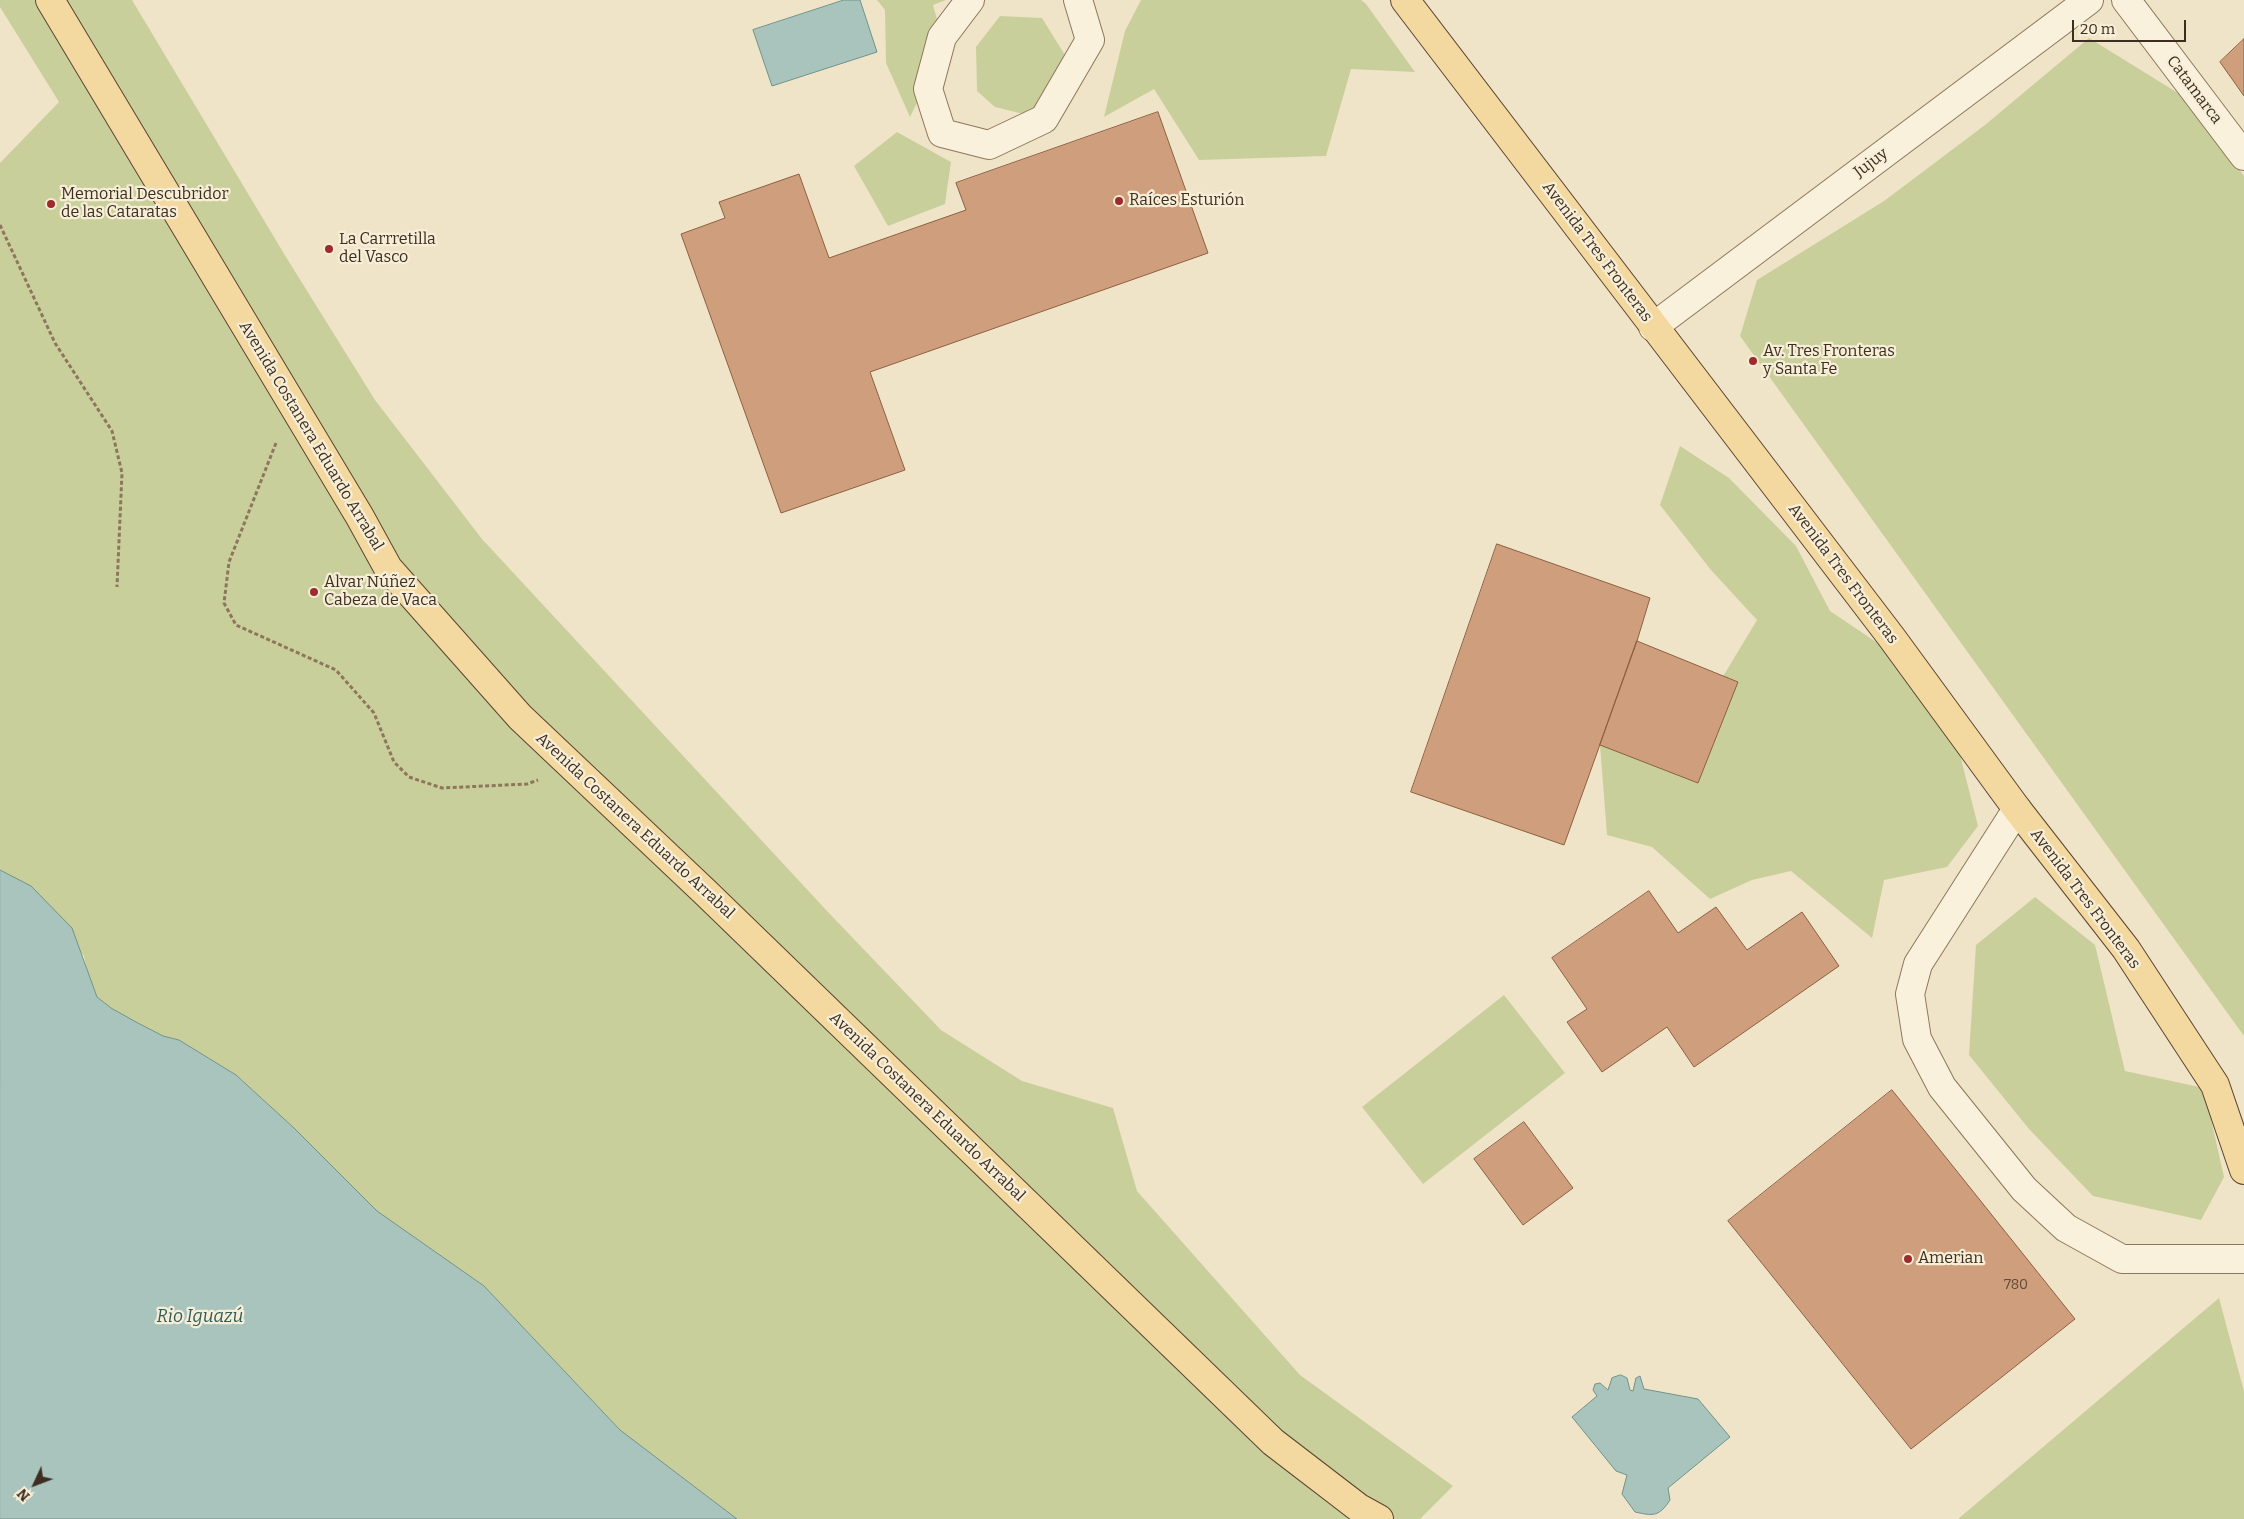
<!DOCTYPE html>
<html>
<head>
<meta charset="utf-8">
<style>
	body { margin:0 }
	#map { position:relative; width:2244px; height:1519px; overflow:hidden; background:#f0e4c8; font-family:Bitter,serif }
	canvas { display:block }
	.north { position:absolute; left:10px; top:1459px; width:50px; height:50px; -webkit-text-stroke:4px #f7eed8; paint-order:stroke; rotate:227deg; font-size:14px; font-weight:700; line-height:20px; text-align:center; color:#3d2e20 }
	.north::after { content:''; display:block; margin:auto; width:18px; height:22px; background:#3d2e20; clip-path:polygon(50% 0,100% 100%,50% 72%,0 100%) }
	.scale { position:absolute; left:2072px; top:20px; width:114px; height:22px; box-sizing:border-box; border:2px solid #3d2e20; border-top:0; padding-left:6px; font-size:15px; line-height:18px; white-space:nowrap; color:#3d2e20; -webkit-text-stroke:4px #f7eed8; paint-order:stroke }
</style>
</head>
<body>
<div id="map">
<canvas width="2244" height="1519"></canvas>
<div class="north">N</div>
<div class="scale">20 m</div>
</div>
<script>
const ctx = document.querySelector('canvas').getContext('2d');
ctx.lineJoin = 'round';
function fill(path, color) { ctx.fillStyle = color; ctx.fill(path, 'evenodd'); }
function trace(path, color, width, dash) { ctx.strokeStyle = color; ctx.lineWidth = width; ctx.lineCap = dash ? 'butt' : 'round'; ctx.setLineDash(dash || []); ctx.stroke(path); }
function label(font, color, halo, rows, align = 'center') {
  ctx.font = font + ' Bitter,serif'; ctx.lineWidth = 4.5; ctx.setLineDash([]); ctx.textBaseline = 'middle'; ctx.strokeStyle = halo; ctx.fillStyle = color; for (const [text, x, y, turn = 0] of rows) {
    ctx.save(); ctx.translate(x, y); ctx.rotate((+turn || 0) * Math.PI / 180); ctx.textAlign = isNaN(turn) ? turn : align; if (halo) ctx.strokeText(text, 0, 0); ctx.fillText(text, 0, 0); ctx.restore();
  }
}
const green = new Path2D(`
	M0,0H132L286,257L375,400L482,539L828,912L941,1030L1022,1081L1113,1108L1137,1191L1300,1375L1453,1486L1420,1519H737L620,1430L484,1286L377,1211L294,1128L236,1075L179,1040L163,1036L136,1022L111,1008L97,997L90,983L84,956L31,887L0,870V163L59,102L0,7Z
	M877,0H946L933,5L942,37L932,73L910,117L886,63L885,10Z
	M1141,0H1361L1366,4L1415,72L1351,69L1326,156L1199,160L1154,89L1104,117L1125,31Z
	M1000,16L1042,18L1073,68L1044,119L995,107L977,91L976,47Z
	M2089,38L2186,98L2244,176V1036L1740,336L1757,280L1884,201L1985,125Z
	M897,132L951,162L945,204L888,226L854,166Z
	M1680,446L1729,478L1796,546L1830,611L1885,648L1955,735L1978,826L1947,867L1884,880L1872,938L1791,871L1752,880L1710,899L1652,847L1607,835L1600,745L1647,700L1719,683L1757,620L1711,570L1660,505Z
	M2035,897L2095,945L2125,1071L2204,1088L2224,1177L2201,1220L2093,1196L2029,1129L1969,1055L1976,945Z
	M1504,995L1565,1073L1423,1184L1362,1107Z
	M2219,1298L2244,1391V1519H1958Z`);
const water = new Path2D(`
	M844,0H860L877,52L772,86L753,30Z
	M0,870L31,886L72,928L97,997L111,1008L136,1022L163,1036L179,1040L236,1075L294,1128L377,1211L484,1286L620,1430L737,1519H0Z
	M1621,1375L1627,1378L1630,1390L1633,1391L1636,1378L1640,1376L1644,1389L1698,1399L1730,1437L1668,1488L1670,1500C1659,1517 1653,1516 1635,1512L1622,1494L1627,1475L1616,1471L1572,1417L1597,1396L1593,1390L1595,1384L1600,1383L1608,1390L1612,1378Z`);
const building = new Path2D(`
	M2244,39V96L2220,62Z
	M1158,112L1208,253L870,372L905,470L781,513L681,234L725,218L719,202L799,174L829,258L966,210L956,183Z
	M1497,544L1650,598L1637,641L1564,845L1411,792Z
	M1637,641L1738,682L1698,783L1600,745Z
	M1649,891L1678,933L1716,907L1747,950L1802,912L1839,966L1694,1067L1667,1027L1602,1072L1567,1022L1587,1009L1552,958Z
	M1892,1090L2075,1319L1911,1449L1728,1221Z
	M1524,1122L1573,1188L1523,1225L1474,1159Z`);
const path = new Path2D(`
	M0,225L55,343L112,431L122,473L117,587
	M276,443L229,562L224,603L236,625L336,670L374,713L394,762L409,777L442,788L527,784L538,780`);
const minor = new Path2D(`
	M970,0L942,37L928,89L942,133L989,145L1044,119L1090,40L1078,0
	M2126,0L2244,156
	M1653,327L2089,0
	M2017,809L1918,964L1910,994L1917,1039L1942,1087L2024,1189L2066,1228L2122,1259H2244`);
const major = new Path2D(`
	M50,0L360,517L388,568L520,717L705,892L1273,1442L1359,1508L1379,1519
	M1405,0L1892,638L2017,809L2126,949L2215,1085L2244,1170`);
const markers = [
	[1119,201,5,"#9e2a2b"],
	[51,204,5,"#9e2a2b"],
	[329,249,5,"#9e2a2b"],
	[1753,361,5,"#9e2a2b"],
	[314,592,5,"#9e2a2b"],
	[1908,1259,5,"#9e2a2b"]
];
const numberNames = [
	["780",2016,1285]
];
const streetNames = [
	["Catamarca",2194,90,53],
	["Jujuy",1871,163,-37],
	["Avenida Tres Fronteras",1597,252,53],
	["Avenida Costanera Eduardo Arrabal",311,436,59],
	["Avenida Tres Fronteras",1843,574,53],
	["Avenida Costanera Eduardo Arrabal",635,826,43],
	["Avenida Tres Fronteras",2085,899,53],
	["Avenida Costanera Eduardo Arrabal",927,1107,44]
];
const poiNames = [
	["Memorial Descubridor",61,195],
	["de las Cataratas",61,213],
	["Raíces Esturión",1129,201],
	["La Carrretilla",339,240],
	["del Vasco",339,258],
	["Av. Tres Fronteras",1763,352],
	["y Santa Fe",1763,370],
	["Alvar Núñez",324,583],
	["Cabeza de Vaca",324,601],
	["Amerian",1918,1259]
];
const waterNames = [
	["Rio Iguazú",200,1317]
];
fill(green, '#c9cf9b');
fill(water, '#a9c4bc');
trace(water, '#6f938a', 1);
fill(building, '#cf9f7d');
trace(building, '#8d5f41', 1);
trace(minor, '#8d765c', 30);
trace(major, '#5b4430', 30);
trace(path, '#8d765c', 3, [4, 2.5]);
trace(minor, '#faf1dc', 28);
trace(major, '#f3d9a0', 28);
for (const [x, y, r, color] of markers) { const dot = new Path2D(); dot.arc(x, y, r, 0, 2 * Math.PI); ctx.fillStyle = color; ctx.fill(dot); trace(dot, '#f7eed8', 2); }
label('14px', '#624a37', null, numberNames);
label('16px', '#3d2e20', '#f7eed8', streetNames);
label('16px', '#3d2e20', '#f7eed8', poiNames, 'left');
label('italic 18px', '#2f5d5a', '#f7eed8', waterNames);
</script>
</body>
</html>
